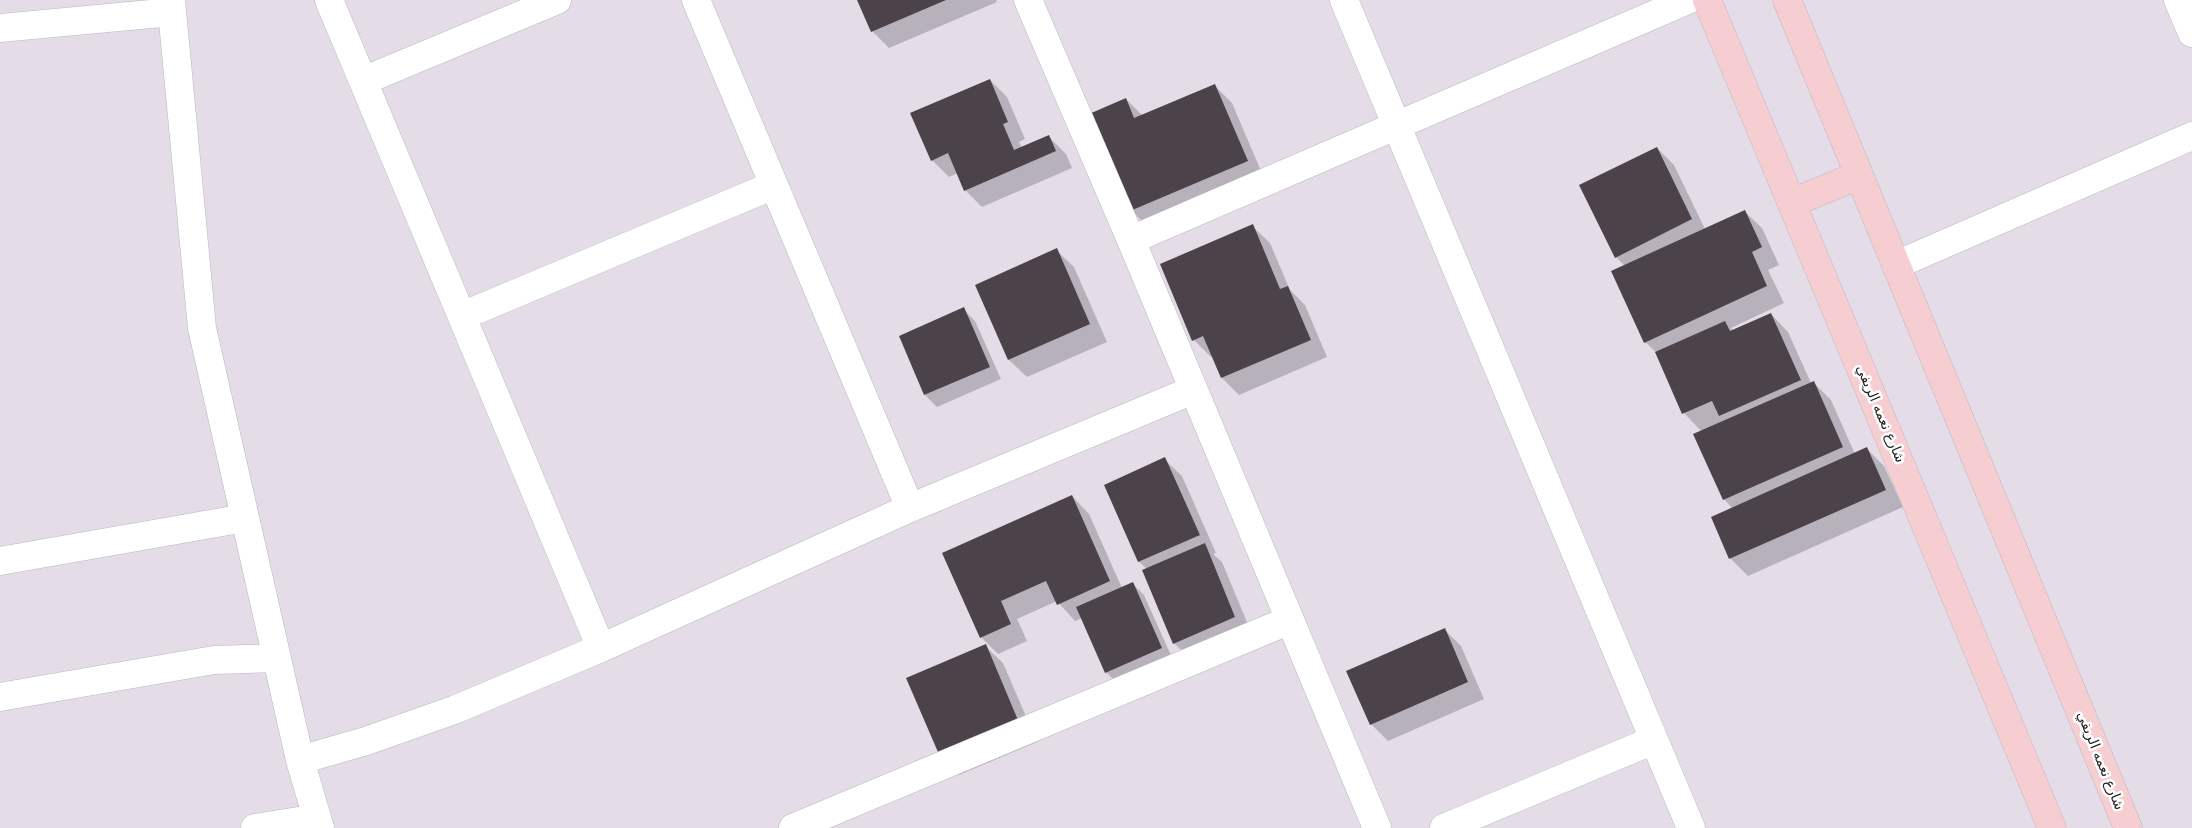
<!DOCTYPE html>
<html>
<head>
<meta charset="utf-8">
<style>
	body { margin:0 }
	canvas { display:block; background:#e4dde8 }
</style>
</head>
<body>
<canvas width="2192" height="828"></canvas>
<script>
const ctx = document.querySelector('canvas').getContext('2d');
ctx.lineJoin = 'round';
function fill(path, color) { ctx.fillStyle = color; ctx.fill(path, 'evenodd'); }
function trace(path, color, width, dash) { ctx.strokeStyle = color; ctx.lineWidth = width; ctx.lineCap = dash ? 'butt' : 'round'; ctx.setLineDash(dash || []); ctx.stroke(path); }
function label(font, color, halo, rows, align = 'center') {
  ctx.font = font + ' "DejaVu Sans","Noto Sans Arabic",sans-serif'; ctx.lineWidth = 5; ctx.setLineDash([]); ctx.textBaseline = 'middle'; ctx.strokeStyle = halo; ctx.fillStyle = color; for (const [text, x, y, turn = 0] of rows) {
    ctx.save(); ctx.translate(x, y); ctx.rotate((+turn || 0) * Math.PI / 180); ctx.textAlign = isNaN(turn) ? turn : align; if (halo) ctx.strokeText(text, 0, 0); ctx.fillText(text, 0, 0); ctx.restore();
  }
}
const shadow = new Path2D(`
	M859,0H996L997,2L889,48L872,31Z
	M990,80L1007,97L1025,139L1019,142L1022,148L1049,137L1066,154L1072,168L982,207L965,190L958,173L949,177L932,160Z
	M1215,86L1232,103L1264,178L1148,227L1131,210L1126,99L1143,116Z
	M1657,148L1674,165L1705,229L1744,211L1762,228L1779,265L1768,270L1784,303L1731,328L1734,331L1771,314L1788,332L1811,383L1813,382L1831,400L1855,454L1867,449L1884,466L1903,507L1748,576L1731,559L1713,518L1733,509L1724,499L1702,432L1684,413L1657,353L1645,342L1625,266L1616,257Z
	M1252,226L1270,243L1290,290L1305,305L1327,357L1239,395L1222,378L1213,356L1211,357L1194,340Z
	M1056,250L1074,267L1107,342L1027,377L1009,360L976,286Z
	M963,309L975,321L1001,379L937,407L925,395L900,337Z
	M1164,459L1182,476L1216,553L1213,554L1222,562L1252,634L1191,660L1174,643L1147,569L1139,562L1106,485Z
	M1072,496L1089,514L1122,588L1132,583L1144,595L1173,660L1118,684L1106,672L1082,618L1075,621L1057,601L1017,619L1027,641L998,654L981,637L944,554Z
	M1444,629L1461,646L1484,699L1388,741L1371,724Z
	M985,646L1003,663L1037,742L959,775L942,758Z`);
const building = new Path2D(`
	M857,0H946L871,32Z
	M990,79L1008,122L1003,124L1014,150L1049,135L1056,151L964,191L948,153L931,161L910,113Z
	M1215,84L1248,161L1130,211L1089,114L1126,98L1134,118Z
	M1657,147L1692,219L1615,258L1579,185Z
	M1745,210L1762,247L1752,252L1767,286L1644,343L1611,271Z
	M1253,224L1280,289L1288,286L1311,340L1221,378L1203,336L1192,341L1160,264Z
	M1057,248L1090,324L1008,360L975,285Z
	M964,307L990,367L924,395L899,336Z
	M1771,313L1801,380L1719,416L1712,401L1682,414L1655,352L1725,321L1730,331Z
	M1814,381L1843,447L1723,500L1693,434Z
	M1867,447L1886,490L1729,559L1711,517Z
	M1165,457L1200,535L1138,562L1104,485Z
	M1072,495L1110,581L1057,605L1046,581L1001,601L1011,624L980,638L942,553Z
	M1205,543L1235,617L1173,644L1142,570Z
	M1133,582L1162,648L1105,673L1076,607Z
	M1445,628L1468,682L1370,725L1346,671Z
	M986,644L1020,725L941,759L906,678Z`);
const street = new Path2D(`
	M171,0L202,328L300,760L320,828
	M329,0L601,648
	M696,0L910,508
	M1028,0L1131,240L1377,828
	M1344,0L1691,828
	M2178,0L2192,33
	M0,28L172,12
	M363,81L557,0
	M1131,240L1688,0
	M1896,265L2192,136
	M462,316L774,185
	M0,561L245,518
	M0,697L214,660L277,658
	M300,760L366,741L454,710L601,648L910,508L1193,390
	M255,828L317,818
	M793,828L1290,620
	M1444,828L1654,740`);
const secondary = new Path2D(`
	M1707,0L2052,828
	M1787,0L2128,828
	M1792,203L1859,175`);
const streetNames = [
	["شارع نعمه الريفي",1880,414,67],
	["شارع نعمه الريفي",2100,761,68]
];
fill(shadow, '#0003');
fill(building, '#4b4349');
trace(street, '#bbb5bf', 29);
trace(secondary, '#bbb5bf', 29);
trace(street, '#fff', 28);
trace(secondary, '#f6cdd1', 28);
label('14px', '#262428', '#fff', streetNames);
</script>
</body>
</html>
